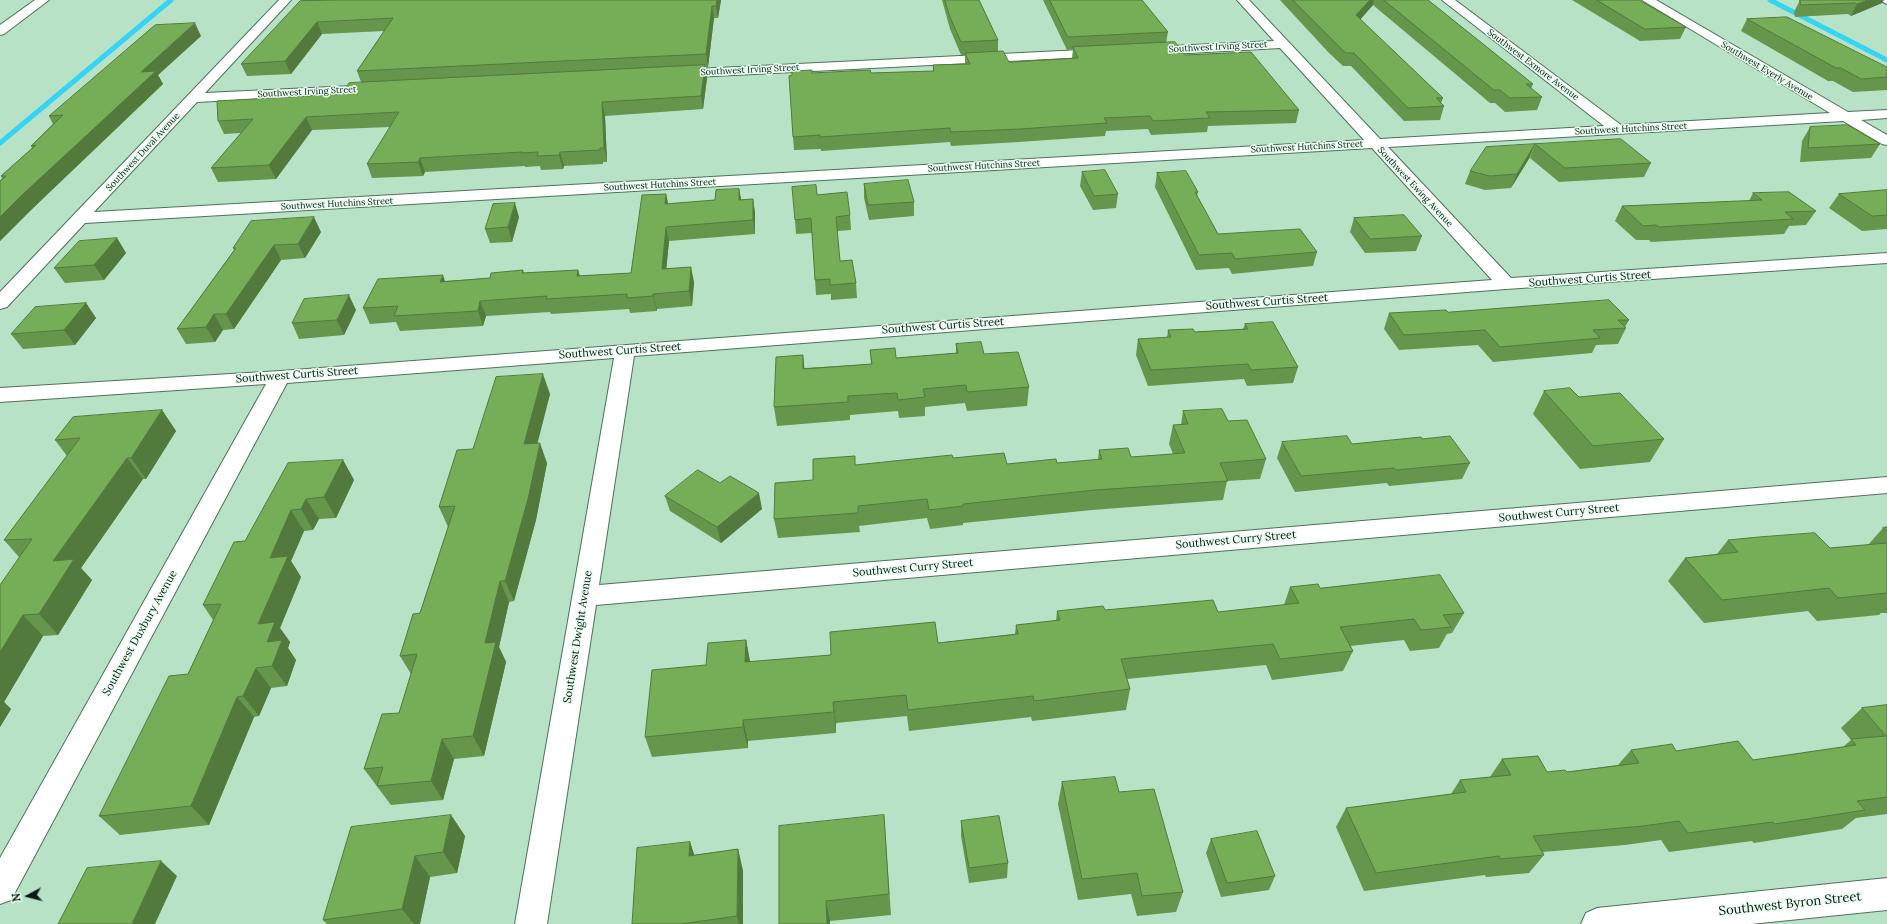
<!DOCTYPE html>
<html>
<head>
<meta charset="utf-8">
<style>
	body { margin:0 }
	#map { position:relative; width:1887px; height:924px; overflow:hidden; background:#b8e2c6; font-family:Lora,serif }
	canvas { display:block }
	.north { position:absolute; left:8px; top:876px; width:40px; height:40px; -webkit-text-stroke:3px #e8fdef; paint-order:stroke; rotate:263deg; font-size:11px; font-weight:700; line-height:16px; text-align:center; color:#0a1b11 }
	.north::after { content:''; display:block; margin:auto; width:14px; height:18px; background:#0a1b11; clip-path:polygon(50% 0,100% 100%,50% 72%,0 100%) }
</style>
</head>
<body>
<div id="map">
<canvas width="1887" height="924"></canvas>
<div class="north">N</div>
</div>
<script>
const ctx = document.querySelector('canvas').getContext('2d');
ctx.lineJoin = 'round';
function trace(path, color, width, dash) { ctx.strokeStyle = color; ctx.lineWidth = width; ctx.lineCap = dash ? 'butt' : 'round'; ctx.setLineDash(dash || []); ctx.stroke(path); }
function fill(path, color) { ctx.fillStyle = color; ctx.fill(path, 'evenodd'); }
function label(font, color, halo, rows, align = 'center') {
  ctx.font = font + ' Lora,serif'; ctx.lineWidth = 3; ctx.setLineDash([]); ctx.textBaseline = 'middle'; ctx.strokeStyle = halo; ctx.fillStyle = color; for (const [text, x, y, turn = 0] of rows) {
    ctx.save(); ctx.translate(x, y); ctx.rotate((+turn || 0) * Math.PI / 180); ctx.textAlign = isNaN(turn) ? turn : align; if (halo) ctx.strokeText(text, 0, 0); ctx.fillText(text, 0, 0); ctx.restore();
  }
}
const stream = new Path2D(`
	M1770,0L1887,60
	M0,143L171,0`);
const street = new Path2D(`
	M279,0H291L205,93L374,85L379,86L381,89L379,92L197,102L94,212L1364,140L1280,48L1152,55L1147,54L1146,51L1147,48L1152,47L1274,41L1237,0H1249L1380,139L1604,126L1442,0H1455L1621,125L1830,113L1642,0H1656L1848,112L1887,110V118L1861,120L1887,135V145L1882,144L1843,121L1388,147L1511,278L1887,253V263L1506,289L634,356L599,585L1887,477V493L596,605L547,924H515L614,358L287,383L11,900L0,904V858L266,384L0,402V388L280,371L1492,280L1372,148L85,223L7,307L0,309V292Z
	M1879,0H1887V4Z
	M1102,49L1107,50L1108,53L1107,56L676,78L671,77L669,74L671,71L676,70Z
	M1887,878V910L1751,924H1581L1586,913L1597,908Z`);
const secondary = new Path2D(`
	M35,0H49L4,34L0,35V25Z`);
const wall = new Path2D(`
	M312,0H721L718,18H714L708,67H705L707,78L703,109L605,116L607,162H603V164L564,166L563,169L541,170L540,166L525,167V166L425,172L423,176L372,178L367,164L390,127L312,130L276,179L218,182L211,168L241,133L224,134L218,121L341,94L361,82L357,71L384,31L322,34L291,74L247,76L241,64L313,1Z
	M942,0H979L998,40V51L1009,62L1072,58L1073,49L1067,50L1043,0H1142L1168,32L1166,43L1185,55L1299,110L1296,123L1208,126L1207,132L1151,135L1148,129L1106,131L1105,136L1019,142L951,146L950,142L821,151V149L794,150L793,137L812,73H871L933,71V65L965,64V55H961L950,29Z
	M1280,0H1428L1533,84L1531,89L1542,97L1537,110L1505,112L1495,103H1490L1373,5L1360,19L1443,98L1441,103L1444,106L1440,120L1404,121L1351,66H1343L1329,53Z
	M1572,0H1639L1686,27L1680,39L1640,41Z
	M1800,0L1882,3L1851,16L1848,14L1795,17L1794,12Z
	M1747,19L1887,67V90L1853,92L1833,81H1828L1741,31Z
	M201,36L158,75L163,84L31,210L0,241V181L2,178L1,176L32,148L31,146L53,124L49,116Z
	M1810,127L1880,144L1871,158L1800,162L1802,141Z
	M1535,144L1651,163L1644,177L1559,182L1530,158Z
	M1530,157L1511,188L1485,190L1465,184L1470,171Z
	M1082,172L1118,194L1116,208L1093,210L1080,186Z
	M1157,173L1198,192L1197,196L1218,234L1317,252L1313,266L1232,274L1229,268L1196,270L1155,187Z
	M864,184L914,202V216L869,220L864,198Z
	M739,189L741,200L753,199L755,213V234L669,241L666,269L694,282L692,306L657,309V311L630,313L629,309L551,314L550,312L486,316L483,326L400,331L396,322L370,324L363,308L445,281L490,278L523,270L524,273L578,270L580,276L631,273L666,194L668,204L715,200Z
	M1887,190V229L1862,231L1829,208L1839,194Z
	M1753,193L1816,211L1806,225L1789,226L1784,234L1651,242L1649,240H1636L1615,221L1622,206L1749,201Z
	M817,195L850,215L851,230L837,231L840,261L856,283L857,298L831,300V294L816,295L812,233L796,234L795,220Z
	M519,217L512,242L490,243L485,229Z
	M1354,218L1422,236L1416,251L1365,253L1350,232Z
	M321,232L305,258L281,260L234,329L223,330L215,342L186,344L177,329L234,250L233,248Z
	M117,238L126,253L104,280L65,283L54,268Z
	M86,303L96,318L75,345L23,349L11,334Z
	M356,310L344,335L299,339L292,323Z
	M1448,312L1629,320L1625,327L1626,328L1618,344L1596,345L1592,353L1493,362L1478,345L1399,350L1384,329L1389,313Z
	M1245,324L1298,367L1293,383L1247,386L1244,379L1148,386L1136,355L1138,339L1167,338L1168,330L1195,332L1243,329Z
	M956,344L984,354L1029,387L1027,406L967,411L965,403L925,407V416L899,418L898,411L850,415V420L777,426L774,407L805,368L871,364L870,350L896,358L956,353Z
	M1544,391L1664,439L1650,462L1580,469L1533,414Z
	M550,394L537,443L547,463L536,520L514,601L509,602L499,647L506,662L484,756L454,759L443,800L391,805L364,769L399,713L411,674L400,656L420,613L448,527L439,507L473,449Z
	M162,410L176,431L146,479H143L81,568L92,580L58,635L43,636L4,702L11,709L0,727L19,557L4,540L67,456L55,440Z
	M1183,411L1228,421L1266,459L1260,479L1227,481L1223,500L1092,510L963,523V525L930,529L927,518L859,526L860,532L778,538L774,519L813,480L855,465L953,458L1007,464L1057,463L1098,460L1099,450L1131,457L1173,454L1169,444L1173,425H1181Z
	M1422,439L1470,463L1462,479L1389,486L1387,483L1295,492L1277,458L1282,442L1352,444Z
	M343,460L354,480L336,518L319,519L313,530L304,531L291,561L301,577L280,628L290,642L288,648L296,660L287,686L271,688L259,716L254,717L209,825L120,835L99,816L188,674L213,620L203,605L245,541Z
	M665,496L762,509L721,543L670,511Z
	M1887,527V613H1881L1879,615L1817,621L1808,611L1704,623L1668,581L1685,558L1717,554L1728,540L1830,548L1868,545L1883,528Z
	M1290,587L1320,588L1464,613L1452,633L1447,634L1439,648L1410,651L1404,640L1350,646L1353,651L1343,671L1272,680L1266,665L1127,679L1130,689L1126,710L1032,721L1031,717L909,731L907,716L836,723V733L748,741V748L652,757L645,737L706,665L746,640L750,662L831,655L1015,634L1016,625L1056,621L1057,611L1105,610L1218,612L1284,605Z
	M1887,705V814L1856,818L1842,829L1754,843L1752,841L1669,852L1661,840L1625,845L1543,852L1544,855L1529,873L1486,877L1485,875L1364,891L1336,827L1346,808L1451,794L1460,780L1490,777L1502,759L1547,772H1567L1618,765L1631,750L1676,751L1753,760L1843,747L1851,740L1841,728L1862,708Z
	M1062,782L1119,792L1183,892L1176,912L1137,916L1131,894L1078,900L1058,804Z
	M451,815L465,836L457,873L430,877L420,924H327L323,920Z
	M884,815L891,915L830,921L779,924Z
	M961,821L1008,863L1007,878L969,883L961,836Z
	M1211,839L1275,876L1269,890L1221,897L1206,853Z
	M690,842L694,855L738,849L743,871V924H632Z`);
const shadedWall = new Path2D(`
	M717,0H721L718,18L716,6Z
	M1370,0H1374L1373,5L1353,28L1356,15Z
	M1868,0H1884L1882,3L1851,16L1857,4Z
	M712,6L714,18L708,67L706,54Z
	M317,22L322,34L291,74L285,61Z
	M195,23L201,36L158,75L163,84L31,210L0,241V217L141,72Z
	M705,65L707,78L703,109L701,96Z
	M602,102L605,116L607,162L604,148Z
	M306,117L312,130L276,179L269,165Z
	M1535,144L1530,157L1511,188L1517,174Z
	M560,152L564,166L563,169L559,155Z
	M420,158L425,172L423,176L418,162Z
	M739,189L742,203L739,200Z
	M666,194L669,208L665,204Z
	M753,199L755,213V234L753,220Z
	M515,203L519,217L512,242L508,227Z
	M314,217L321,232L305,258L298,244Z
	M666,227L669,241L665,284L662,269Z
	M117,238L126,253L104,280L94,265Z
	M274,245L281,260L234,329L226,314Z
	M691,267L694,282L692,306L689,291Z
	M578,270L582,285L577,276Z
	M443,275L448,290L440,282Z
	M653,294L657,309V311L653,296Z
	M349,295L356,310L344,335L337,320Z
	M480,301L486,316L483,326L478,311Z
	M86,303L96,318L75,345L64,330Z
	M214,314L223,330L215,342L206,327Z
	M803,355L805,373L803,369Z
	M543,374L550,394L532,465L524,444Z
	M162,410L176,431L146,479L131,458Z
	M540,443L547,463L536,520L514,601L505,581Z
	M127,458L143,479L81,568L92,580L58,635L39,614L53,561Z
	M343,460L354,480L336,518L324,497Z
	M759,493L762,509L721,543L717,527Z
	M306,499L319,519L313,530L301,509Z
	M291,510L304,531L291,561L301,577L280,628L290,642L288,648L296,660L287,686L272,666L267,642L258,624L270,558Z
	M500,581L509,602L499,647L506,662L484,756L473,736L485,643Z
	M23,615L43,636L4,702L11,709L0,727V652Z
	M746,640L750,661L749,683L745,662Z
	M256,668L271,688L259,716L243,696Z
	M237,697L254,717L209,825L191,806Z
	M833,702L836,723V733L834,712Z
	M743,720L748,741V748L743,727Z
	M442,739L454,759L443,800L431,781Z
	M451,815L465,836L457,873L443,852Z
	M690,842L697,863L689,856Z
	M738,849L743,871V924H739L737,916Z
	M415,856L430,877L420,924H414L402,909Z
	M161,861L177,876L155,924H132Z
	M826,901L830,921V924H827Z`);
const building = new Path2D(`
	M334,0H717L716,6H712L706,54L357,71L393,18L317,22L285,61L241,64L300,1Z
	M945,0H979L998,40L961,42L950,17Z
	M1050,0H1142L1168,32L1068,37Z
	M1293,0H1370L1356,15L1443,98H1436L1444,106L1408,108L1354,53H1346Z
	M1384,0H1428L1533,84H1526L1542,97L1510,98L1500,90H1494Z
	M1597,0H1639L1686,27L1645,29Z
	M1800,0H1868L1857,4L1855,3L1801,5Z
	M1787,17L1887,67V77L1861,79L1841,68H1836L1747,19Z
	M195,23L141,72L156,71L21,196L0,217V181L6,176H1L36,145L31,146L63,115L49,116L155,25Z
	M1175,42L1185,55L1251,52L1299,110L1206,112L1210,118L1153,121L1150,116L1104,118L1107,123L1020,129L951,132L950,128L820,137V135L793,137L789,76L792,75V71L812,70V73L870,70L871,73L934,71L933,65L970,64L965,53L1003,51L1009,62H1012L1078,58L1073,47Z
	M705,65L701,96L602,102L604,148H600V150L560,152L559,155L537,156L538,152L521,153L522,152L420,158L418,162L367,164L399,112L306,117L269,165L211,168L253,119L218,121L217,101L341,94L349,83Z
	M1848,125L1880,144L1808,148L1810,127Z
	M1621,139L1651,163L1565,168L1535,144Z
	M1535,144L1517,174L1490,176L1470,171L1486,147Z
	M1105,170L1118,194L1094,196L1082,172Z
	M1186,171L1198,192H1195L1218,234L1300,229L1317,252L1235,259L1232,253L1199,255L1157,173Z
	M908,180L914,202L868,205L864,184Z
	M816,185L817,195L847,192L850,215L836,217L840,261L852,260L856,283L830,285V279L815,280L811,218L795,220L792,187Z
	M739,189V200L753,199V220L666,227L662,269L691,267L689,291L653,294V296L627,298V294L546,299L547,296L480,301L478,311L394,316L398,306L363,308L378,279L443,275L440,282L490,278L491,273L523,270L522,273L578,270L577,276L631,273L642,195L666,194L665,204L715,200L716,190Z
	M1887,190V215L1872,216L1839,194Z
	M1789,192L1816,211L1785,212L1793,219L1659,227L1656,225L1643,226L1622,206L1762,200L1753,193Z
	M515,203L508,227L485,229L493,204Z
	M1404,215L1422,236L1370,239L1354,218Z
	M314,217L298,244L274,245L226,314H214L206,327L177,329L236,248H233L251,221Z
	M117,238L94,265L54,268L79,241Z
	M349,295L337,320L292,323L304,299Z
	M1609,300L1629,320H1618L1626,328L1593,330L1600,338L1500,347L1485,330L1404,335L1389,313L1446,310L1448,312Z
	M86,303L64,330L11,334L35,307Z
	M1273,322L1298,367L1251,370L1248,364L1151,370L1138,339L1171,337L1168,330L1193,329L1195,332L1248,329L1245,324Z
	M981,342L984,354L1018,352L1029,387L967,392L966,385L923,389L925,397L898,400L897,393L848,396V402L774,407L776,357L803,355V369L872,364L870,350L895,348L896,358L958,353L956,344Z
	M543,374L524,444L540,443L528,499L505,581H500L485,643L496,642L473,736L442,739L431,781L377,786L383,767L364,769L382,714L399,713L417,654L400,656L413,614L420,613L455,506L439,507L457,450L473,449L496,377Z
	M1570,388L1579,397L1620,393L1664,439L1593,446L1544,391Z
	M1222,409L1228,421L1247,420L1266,459L1220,463L1228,481L1095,490L963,504V506L929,510L927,499L858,506V513L774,519L775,483L813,480V459L855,456V465L952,455L953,458L1004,453L1007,464L1056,459L1057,463L1102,459L1099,450L1128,448L1131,457L1185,453L1173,425L1188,424L1183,411Z
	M162,410L131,458H127L53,561L74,559L39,614L23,615L0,652V585L32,539L4,540L80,438L55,440L73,417Z
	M1347,436L1352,444L1421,437L1422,439L1450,436L1470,463L1396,470L1394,468L1301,476L1282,442Z
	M343,460L324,497L306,499L301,509L291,510L270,558L288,556L258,624L275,622L267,642L282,640L272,666L256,668L243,696L237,697L191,806L99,816L169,676L188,674L221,604L203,605L234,542L245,541L288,463Z
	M698,470L720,483L730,476L759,493L717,527L665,496Z
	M1887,527V531L1883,528Z
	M1815,533L1830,548L1887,543V593L1838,598L1829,588L1722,600L1685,558L1738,552L1728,540L1759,537Z
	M1440,575L1464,613L1443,615L1451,627L1421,630L1414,619L1340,627L1353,651L1280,659L1273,644L1121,659L1130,689L1034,701L1033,696L908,710L906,695L833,702L834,712L743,720V727L645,737L652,670L706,665L708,643L746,640L745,662L831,655L830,632L935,622L938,643L1018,634L1016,625L1060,620L1057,611L1103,606L1105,610L1213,600L1218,612L1299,603L1290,587L1318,584L1320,588Z
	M1887,705V797L1857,801L1865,810L1775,824L1773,822L1688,833L1679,821L1643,826L1533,836L1544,855L1500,859L1499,856L1376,873L1346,808L1466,792L1460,780L1511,775L1502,759L1538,756L1547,772L1565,770L1567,772L1639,763L1631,750L1672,744L1676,751L1738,741L1753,760L1856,745L1851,739L1886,736L1862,708Z
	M1115,777L1119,792L1154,789L1183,892L1142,896L1137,873L1082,879L1062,782Z
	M451,815L443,852L415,856L402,909L323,920L351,827Z
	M884,815L889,894L826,901L827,924H779V826Z
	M999,816L1008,863L969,868L961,821Z
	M1257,831L1275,876L1227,883L1211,839Z
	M690,842L689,856L738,849L737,916L681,924H632L637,848Z
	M161,861L132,924H58L87,868Z`);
const farStreetnames = [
	["Southwest Irving Street",1218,47,-3],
	["Southwest Exmore Avenue",1533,65,37],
	["Southwest Irving Street",750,70,-3],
	["Southwest Eyerly Avenue",1767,71,31],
	["Southwest Irving Street",307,92,-3],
	["Southwest Hutchins Street",1631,129,-3],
	["Southwest Hutchins Street",1307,147,-3],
	["Southwest Duval Avenue",143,152,-47],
	["Southwest Hutchins Street",984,166,-3],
	["Southwest Hutchins Street",660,185,-3],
	["Southwest Ewing Avenue",1415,187,47],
	["Southwest Hutchins Street",337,204,-3]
];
const streetNames = [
	["Southwest Curtis Street",1590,279,-4],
	["Southwest Curtis Street",1267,302,-4],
	["Southwest Curtis Street",943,326,-4],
	["Southwest Curtis Street",620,351,-4],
	["Southwest Curtis Street",297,375,-4],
	["Southwest Curry Street",1559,513,-5],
	["Southwest Curry Street",1236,540,-5],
	["Southwest Curry Street",913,568,-5],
	["Southwest Duxbury Avenue",140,633,-61],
	["Southwest Dwight Avenue",578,637,-81]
];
const nearStreetnames = [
	["Southwest Byron Street",1790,904,-6]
];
trace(stream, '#35d4f5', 5);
trace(street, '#4c735a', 2);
trace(secondary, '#4c735a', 2);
fill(street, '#fff');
fill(secondary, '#fff');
fill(wall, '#65964b');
fill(shadedWall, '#537a3d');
fill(building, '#76ae57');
trace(building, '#537a3d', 1);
label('9px', '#0a1b11', '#e8fdef', farStreetnames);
label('11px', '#0a1b11', '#e8fdef', streetNames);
label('13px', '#0a1b11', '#e8fdef', nearStreetnames);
</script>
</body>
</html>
